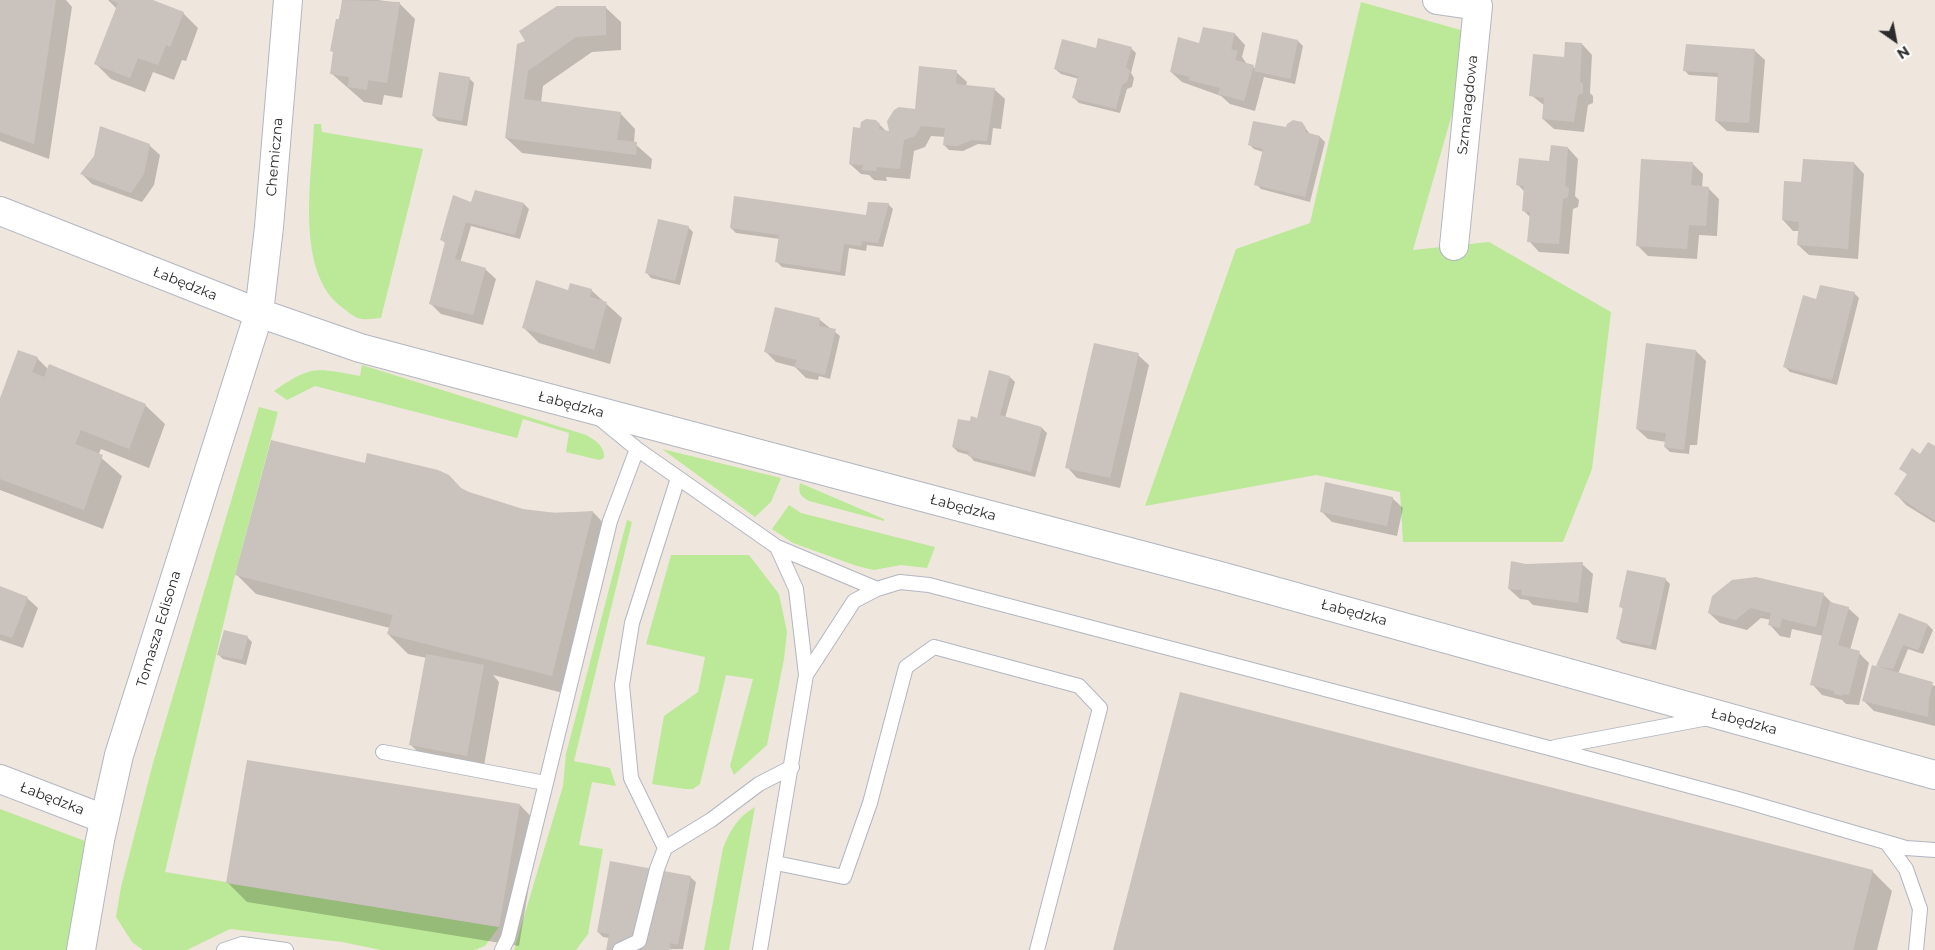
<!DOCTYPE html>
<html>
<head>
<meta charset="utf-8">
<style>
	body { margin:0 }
	#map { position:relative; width:1935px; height:950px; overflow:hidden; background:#efe6de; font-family:Montserrat,sans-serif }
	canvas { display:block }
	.north { position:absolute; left:1870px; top:15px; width:50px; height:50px; -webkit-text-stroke:4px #fff; paint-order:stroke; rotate:147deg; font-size:14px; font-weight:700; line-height:20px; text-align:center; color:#2c2c2c }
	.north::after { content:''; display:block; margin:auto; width:18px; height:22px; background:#2c2c2c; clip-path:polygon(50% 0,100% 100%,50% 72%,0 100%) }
</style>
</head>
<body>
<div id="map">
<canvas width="1935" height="950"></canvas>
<div class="north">N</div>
</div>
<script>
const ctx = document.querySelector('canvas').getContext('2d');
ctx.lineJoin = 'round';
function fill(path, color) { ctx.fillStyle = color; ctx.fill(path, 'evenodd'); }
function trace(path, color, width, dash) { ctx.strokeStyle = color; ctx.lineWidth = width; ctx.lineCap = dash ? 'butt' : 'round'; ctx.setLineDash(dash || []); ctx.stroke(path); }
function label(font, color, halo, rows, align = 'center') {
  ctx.font = font + ' Montserrat,sans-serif'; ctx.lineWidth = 5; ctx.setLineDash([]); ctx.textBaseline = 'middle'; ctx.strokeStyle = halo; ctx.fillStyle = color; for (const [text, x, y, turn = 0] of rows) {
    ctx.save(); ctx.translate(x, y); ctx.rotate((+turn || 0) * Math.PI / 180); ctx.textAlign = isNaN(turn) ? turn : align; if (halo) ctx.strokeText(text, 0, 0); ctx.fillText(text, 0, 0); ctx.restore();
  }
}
const green = new Path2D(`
	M1361,2L1475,34L1413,250L1489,242L1611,312L1592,469L1563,542H1403L1400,492L1316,475L1145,506L1236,249L1310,223Z
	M314,124H321L322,132L423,149L381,318C376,318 368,320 362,319C355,318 348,312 343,308C294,273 312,177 314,124Z
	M362,365L586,435C595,440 605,446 604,458L599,460L566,452L569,433L523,419L517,438L315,386L287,400L274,391C312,365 315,368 360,376Z
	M259,407L278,412L235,575L165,872L499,927L485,946L474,950H381L342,942L230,929L187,950H143L132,942L116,917L121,887L153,763Z
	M662,449L781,478L771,502L755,517Z
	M800,483L884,519V521L809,501C800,496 798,493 800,483Z
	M789,505L801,513L935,547L927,568L901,565L874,570L857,566L793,543L772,529Z
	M627,520L632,522L574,761L610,768L616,786L592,782L579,845L603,849L588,934L576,950H514L563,786L566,754Z
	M671,555H749L779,594L787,632L784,659L767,745L734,775L730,766L753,679L726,675L700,784L693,789H685L652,784L664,716L698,692L705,657L646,644Z
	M755,807L729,950H704L723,848C730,830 738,817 755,807Z
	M0,809L85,841L79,950H0Z`);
const shadow = new Path2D(`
	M0,0H66L72,7L49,159L0,141Z
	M108,0H151L183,13L198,28L186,61L182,60L174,80L153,72L145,92L111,79L96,64L117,9Z
	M343,0H378L399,3L415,19L402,98L384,95L382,105L364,102L331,73L334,53L332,51Z
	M605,7L621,22V50L592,52L543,86L541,103L620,113L635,129L634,143L652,159L651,169L522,153L506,138L518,45Z
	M1235,34L1245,45L1242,57L1247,64L1255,68L1298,41L1303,46L1295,84L1264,77L1255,111L1230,104L1221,96L1182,82L1171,72L1200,44Z
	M1582,44L1592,55L1590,93L1593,96V103L1588,105L1584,132L1554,129L1543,119L1545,106L1531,95L1565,59Z
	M1131,48L1136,53L1131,73L1134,78L1132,87L1127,89L1120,113L1079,103L1074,98L1079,79L1061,74L1055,69Z
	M1754,50L1765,60L1759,133L1727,131L1716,121L1718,77L1689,75L1684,70Z
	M956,72L967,82L966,86L994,89L1005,99L1001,129L993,128L991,145L978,144L963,151L949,150L944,145L946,137L931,136L925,147L914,151L910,179L886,177L887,181L874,180L869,175L861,174L850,164L862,129L876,121L886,131L891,132Z
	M469,78L474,83L467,126L438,121L433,116Z
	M1301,123L1311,135L1320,137L1325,142L1310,202L1261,189L1256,184L1263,152L1254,149L1249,144Z
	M149,145L160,155L154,185L142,202L92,184L82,174Z
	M1568,148L1578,159L1575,196L1579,200L1578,207L1573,209L1569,254L1539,252L1529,241L1531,218L1523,210L1525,192L1517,184Z
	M1692,163L1703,174L1702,188H1708L1719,199L1717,236L1699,235L1697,259L1648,256L1637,245Z
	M1854,163L1864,174L1858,259L1809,255L1798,245L1799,231H1793L1783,220L1802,183Z
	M472,203L524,204L529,209L520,239L471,226L460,263L485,269L496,279L483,325L441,314L431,304L446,244L441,239Z
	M888,204L893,209L883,247L867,245L866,251L849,248L845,276L782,267L777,262L780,239L736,233L731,228L867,217Z
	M688,227L693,232L680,285L651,278L646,272Z
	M591,290L622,318L610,364L539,343L523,327L569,292Z
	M1854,293L1859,298L1837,385L1790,372L1785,367L1817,300Z
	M820,320L840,336L830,379L819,376L818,380L806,378L795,367L776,362L765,351Z
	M1696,351L1706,361L1697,445H1690L1689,454L1670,452L1665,447L1666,442L1648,439L1637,429Z
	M1138,355L1149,365L1120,488L1077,478L1067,467Z
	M37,358L48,369L145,405L165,424L149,468L101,449L98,455L122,476L103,529L0,490V402Z
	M1010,377L1015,382L1005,418L1042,428L1047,433L1035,477L974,461L969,455L958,452L953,447L970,423L978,419Z
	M1935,448V523L1906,505L1896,494L1908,475L1901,468Z
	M462,491L506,506L540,513L593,512L612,532L571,695L493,675L499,682L483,771L426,760L411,745L427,658L408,654L388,634L390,628L256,594L236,574Z
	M1392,498L1403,508L1397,536L1332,522L1321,511Z
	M1582,564L1593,574L1588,613L1533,605L1528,600L1520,599L1509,589L1525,565Z
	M1665,579L1670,584L1656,650L1622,643L1617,638L1624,610L1621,607Z
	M0,588L27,598L38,608L23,648L0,640Z
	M1823,594L1833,604L1848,608L1859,618L1850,650L1859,653L1869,663L1859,705L1846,704L1842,700L1822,695L1812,684L1823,636L1792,629L1790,638L1780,636L1770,625L1771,620L1761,618L1747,630L1720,623L1709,613Z
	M1928,625L1933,630L1923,654L1908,649L1898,674L1935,686V726L1874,711L1864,701L1881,669L1877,665Z
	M247,637L252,642L246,665L223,659L218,654Z
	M520,805L539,825L519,946L247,902L228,883Z
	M1872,871L1892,891L1877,950H1115Z
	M690,877L696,882L683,949L607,950L609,938L603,937L598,932Z`);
const building = new Path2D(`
	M0,0H56L34,144L0,132Z
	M110,0H153L184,12L170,47L166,45L158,65L138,58L130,78L94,64L118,3Z
	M342,0L400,2L387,83L368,80L367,90L348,87L349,77L330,74L333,52L330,51L336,19H339Z
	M557,6H606V35L576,37L528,71L524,99L621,112L617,140L637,142L636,155L505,138L517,44L525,41L519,31Z
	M1203,27L1235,33L1231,49L1238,51L1235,60L1254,65L1244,101L1218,94L1220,88L1189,80L1190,77L1170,72L1178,37L1199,43Z
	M1262,32L1298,40L1290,79L1254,71Z
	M1098,38L1132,47L1126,67L1130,71L1127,82L1122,85L1116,109L1072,98L1078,76L1054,69L1062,39L1096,48Z
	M1565,42L1582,43L1580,82L1583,84V93L1578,95L1574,122L1542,119L1544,98L1529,96L1533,54L1564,57Z
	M1686,44L1755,49L1749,123L1715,121L1718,73L1683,71Z
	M919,66L957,70L956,84L995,88L987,141L972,140L957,146L943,145L945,128L921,126L915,136L904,140L900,169L876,167L877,171L862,170L863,165L849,164L853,127L860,128L861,122L866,119L876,120L880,124L879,129L889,131L887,121L894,110L899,107L915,109Z
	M439,72L470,77L462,121L432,116Z
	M1293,120L1302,122L1306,128L1305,132L1320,136L1305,197L1254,185L1263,149L1248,145L1253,121L1286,127L1287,124Z
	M100,126L150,144L144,174L131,193L80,174L94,156Z
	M1551,145L1568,147L1565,186L1569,188L1568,197L1563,199L1559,244L1527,242L1530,212L1522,211L1524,186L1516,185L1519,158L1549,161Z
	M1641,159L1693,162L1691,185L1709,187L1706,226L1689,225L1687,249L1636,246Z
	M1803,159L1854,162L1848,249L1797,245L1799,222L1782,220L1784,181L1801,182Z
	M475,190L524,203L515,235L466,222L455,259L486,268L473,315L429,304L445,242L440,240L453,195L471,202Z
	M734,196L866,215L868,202L889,203L878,243L862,241L861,246L844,244L840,272L775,262L779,235L730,228Z
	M658,219L689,226L675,281L645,273Z
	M536,280L568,290L570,283L592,289L590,297L607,302L594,350L522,328Z
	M1820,285L1855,292L1832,380L1783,367L1803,295L1816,299Z
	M775,307L820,318L819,326L836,329L825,375L794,367L797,360L764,352Z
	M1094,343L1139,353L1110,478L1065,468Z
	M1646,343L1696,350L1684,450L1664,447L1666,433L1636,429Z
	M18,350L38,357L32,372L44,377L49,364L146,404L129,449L81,430L75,444L103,455L84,510L0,479V398Z
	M989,370L1010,376L1000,415L1042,427L1031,472L968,456L969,452L952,447L958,419L970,421L971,416L977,418Z
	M271,440L365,463L367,453L438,470L449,475L461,488L469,492L523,509L556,513L593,511L552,676L387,634L393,615L235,575Z
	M1928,442L1935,446V521L1894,494L1907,474L1899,469L1912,448L1920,454Z
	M1325,482L1393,497L1387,526L1320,512Z
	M1511,561L1526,564L1583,562L1578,603L1521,595L1522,590L1508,589Z
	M1627,570L1666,578L1651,646L1616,639L1623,608L1619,607Z
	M1756,577L1824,593L1816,627L1782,619L1780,628L1768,625L1771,613L1750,608L1736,620L1708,613L1712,596L1732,580Z
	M0,586L28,597L12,638L0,634Z
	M1830,602L1849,607L1838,645L1860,651L1849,695L1843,694V696L1834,694V691L1810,685Z
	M1899,613L1928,624L1920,646L1918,650L1903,645L1893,669L1876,666Z
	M224,630L248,636L242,660L217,655Z
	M426,654L484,665L467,756L409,745Z
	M1872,665L1933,682L1929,700L1928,717L1862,701Z
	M1180,692L1873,870L1853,950H1113Z
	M247,760L520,804L499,927L226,883Z
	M610,861L691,876L678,945L670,943L669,950H606L609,934L597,932Z`);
const service = new Path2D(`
	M598,417L637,449L777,547L877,589
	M806,675L854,601L877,589L900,582L929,585L1549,748L1738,799L1906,848L1935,850
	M1555,747L1708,718
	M383,752L545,783
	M1887,843L1906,869L1920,909L1916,950
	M665,848L631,778L622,685L632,623L678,478
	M776,863L844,877L870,803L906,667L934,647L1079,686L1100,708L1037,950
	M639,941L657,869L665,848L711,820L759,784L792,767
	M224,950L242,944L286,950
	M502,950L508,938L610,521L637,449
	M620,950L639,941
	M760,950L806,675L796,589L777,547`);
const minor = new Path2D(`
	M1437,0L1478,6L1454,246
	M259,313L269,227L288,0
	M0,779L104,819`);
const tertiary = new Path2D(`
	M0,211L259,313L360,348L1224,577L1935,775
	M81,950L100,840L119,755L259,313`);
const streetNames = [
	["Szmaragdowa",1468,105,-84],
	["Chemiczna",275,157,-85],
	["Łabędzka",185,284,22],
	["Łabędzka",571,405,15],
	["Łabędzka",963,508,15],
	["Łabędzka",1354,613,15],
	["Tomasza Edisona",159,629,-73],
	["Łabędzka",1744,722,15],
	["Łabędzka",52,799,21]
];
fill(green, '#bce997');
fill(shadow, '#0003');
fill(building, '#cac3bd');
trace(service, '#b2b6c1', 16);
trace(minor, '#b2b6c1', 30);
trace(tertiary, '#b2b6c1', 30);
trace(service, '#fff', 14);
trace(minor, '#fff', 28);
trace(tertiary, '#fff', 28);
label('14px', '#2c2c2c', '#fff', streetNames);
</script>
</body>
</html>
